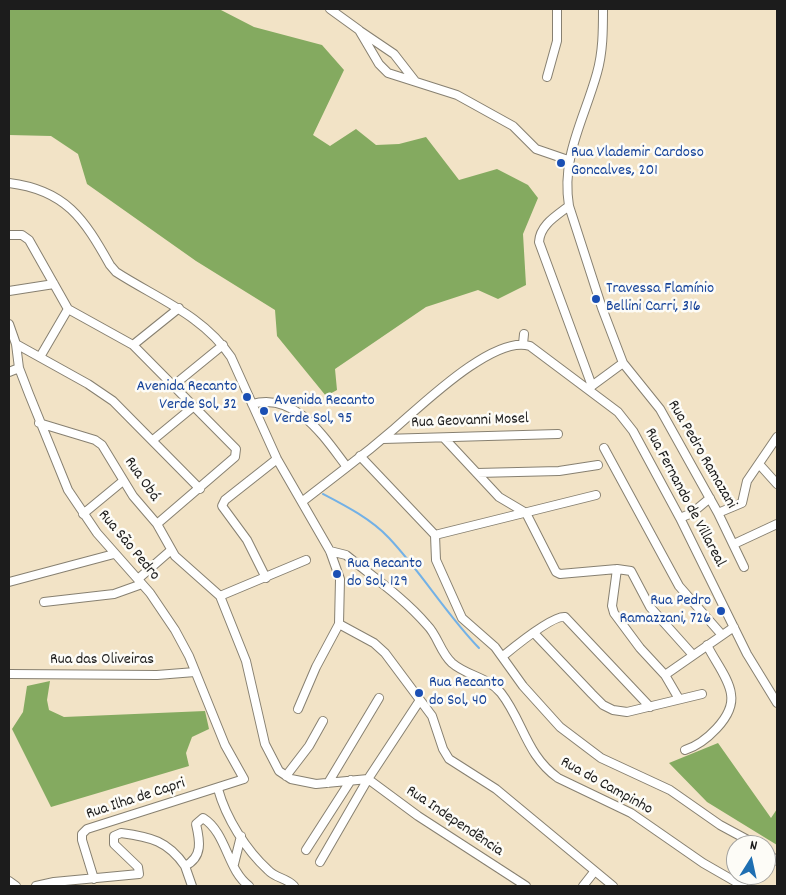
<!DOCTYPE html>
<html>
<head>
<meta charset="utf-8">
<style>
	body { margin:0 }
	#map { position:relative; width:786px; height:895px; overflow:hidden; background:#f2e3c6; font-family:Dekko,sans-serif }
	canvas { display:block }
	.frame { position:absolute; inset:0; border:10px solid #1c1c1c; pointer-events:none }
	.north { position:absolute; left:726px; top:835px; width:50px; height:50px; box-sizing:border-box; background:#fdfcf7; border:1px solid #a3a29f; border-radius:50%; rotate:10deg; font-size:14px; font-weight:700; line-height:20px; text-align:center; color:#1c1c1c }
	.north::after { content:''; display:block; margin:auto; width:18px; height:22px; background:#1f6fb2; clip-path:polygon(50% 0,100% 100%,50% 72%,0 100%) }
</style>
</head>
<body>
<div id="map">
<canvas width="786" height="895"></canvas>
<div class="frame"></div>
<div class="north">N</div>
</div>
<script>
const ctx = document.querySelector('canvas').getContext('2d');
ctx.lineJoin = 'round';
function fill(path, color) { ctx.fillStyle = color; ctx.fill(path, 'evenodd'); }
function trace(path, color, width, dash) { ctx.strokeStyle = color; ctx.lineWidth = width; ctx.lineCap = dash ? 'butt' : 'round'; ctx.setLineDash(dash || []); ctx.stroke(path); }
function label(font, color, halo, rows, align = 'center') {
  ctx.font = font + ' Dekko,sans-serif'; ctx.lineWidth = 5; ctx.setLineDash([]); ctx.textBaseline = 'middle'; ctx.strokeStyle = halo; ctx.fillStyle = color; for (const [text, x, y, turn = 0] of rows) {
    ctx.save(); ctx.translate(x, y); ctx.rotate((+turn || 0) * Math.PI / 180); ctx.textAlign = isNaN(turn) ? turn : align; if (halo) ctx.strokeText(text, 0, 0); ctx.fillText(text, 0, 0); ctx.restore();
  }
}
const forest = new Path2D(`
	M9,9H219L254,27L322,45L344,70L313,135L330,146L356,129L376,145L399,144L426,137L459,180L497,169L528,185L538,198L523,234L526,285L498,299L478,290L426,307L335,369L337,390L326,396L277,336L275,310L196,261L87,184L78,154L51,136L9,135Z
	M50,681L47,700L49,710L64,717L205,711L209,729L192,737L186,753L189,766L51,807L12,729L23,712L27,686Z
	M718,743L771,818L777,809V845L707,802L669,763Z`);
const stream = new Path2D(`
	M323,494C346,506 371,519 389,538C422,573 446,614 479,648`);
const minor = new Path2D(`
	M330,9L359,30L379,64L388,73L457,95L513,126L536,149L568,160
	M603,9C603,30 603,52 597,73C584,120 561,156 569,206L602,308L623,363L660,409L718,513L744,567
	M360,31L394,54L415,81
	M547,77L557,41V9
	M9,183C66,190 84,219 110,265L116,272C156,298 203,315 231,357L277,459L330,551L340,579L339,624L374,643L385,653L432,716L443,749L449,759L496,789L613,886
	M569,206C556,216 540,225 539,242L592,386
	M9,235H22L29,240L68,309L133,345L236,449L235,457L157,524
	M9,291L54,284
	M9,324L16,344L19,368L29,394L68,490L97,533L150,593L175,630L189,656L225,745L244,779L87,829L82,834V840L94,879
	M16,344L88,384L113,401L200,489
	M523,344L524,334
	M133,345L179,308
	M40,357L68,309
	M9,372L19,368
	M174,385L223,345
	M589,388L623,363
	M252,404C296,392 324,437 347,467C363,455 379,442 394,429C421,406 494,334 530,346L618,412L633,431L680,518L747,654L777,703
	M39,423L95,440L102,445L133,496L157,524L175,556L220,596L246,661L265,744L279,771L291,779L316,784L368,779
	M444,438L499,497L526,513
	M383,439L558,434
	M153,440L193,407
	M604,448L679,586L722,635
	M360,456L435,535L436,560L462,618L495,647L523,686L560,727L601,758L670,790L720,825L757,845
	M759,464L777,484
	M477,473L559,471L598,465
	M303,501L347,467
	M526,513L556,572L560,574L617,569L631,571L650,607L693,655
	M718,513L742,503L747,481L777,437
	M83,514L123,481
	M680,518L692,513L710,498
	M435,535L596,495
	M734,544L777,524
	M330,551L346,555C373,577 404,598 427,625C438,636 440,652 452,663C467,676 488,677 501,693C523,721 526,755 558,778L631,813L703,863L743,886
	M617,569L612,606L614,613L640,648L665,675L679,699
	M266,578L247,540L222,506L225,500L277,459
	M138,579L170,551
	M9,582L114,554
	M220,596L306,560
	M44,602L114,594L142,584
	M534,633L592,694L603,705L613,710L627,712L702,694
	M503,656C514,647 553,615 565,617L650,707
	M9,674L157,675L195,672
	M665,675L734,627
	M298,709L316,667L339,624
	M685,750C704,744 735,717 731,694C729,678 714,660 707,645
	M286,776L309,746L323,721
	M368,779L418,816L526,886
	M328,783L379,698
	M218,789C226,818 246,850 268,870C275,878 287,878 294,886
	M306,850L351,780
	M766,852L777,861
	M320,862L368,779L420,700
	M234,864L241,836
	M185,866L192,886
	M9,881L16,886
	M36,886L54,882L139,874L138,867L114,844V836L121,833C151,837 168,841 185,866C203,857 200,841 196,824L203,818C227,833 227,870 249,886
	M583,886L594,872`);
const markers = [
	[561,163,5,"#1a4fb4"],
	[596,299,5,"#1a4fb4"],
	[247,397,5,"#1a4fb4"],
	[264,411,5,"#1a4fb4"],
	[337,574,5,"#1a4fb4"],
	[721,611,5,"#1a4fb4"],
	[419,693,5,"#1a4fb4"]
];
const transitNames = [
	["Rua Vlademir Cardoso",571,154],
	["Goncalves, 201",571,172],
	["Travessa Flamínio",606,290],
	["Bellini Carri, 316",606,308],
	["Avenida Recanto",237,388,"right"],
	["Verde Sol, 32",237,406,"right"],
	["Avenida Recanto",274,402],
	["Verde Sol, 95",274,420],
	["Rua Recanto",347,565],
	["do Sol, 129",347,583],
	["Rua Pedro",711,602,"right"],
	["Ramazzani, 726",711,620,"right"],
	["Rua Recanto",429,684],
	["do Sol, 40",429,702]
];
const streetNames = [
	["Rua Geovanni Mosel",470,422,-2],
	["Rua Pedro Ramazani",701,455,60],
	["Rua Obá",141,480,55],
	["Rua Fernando de Villareal",684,498,62],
	["Rua São Pedro",128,546,50],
	["Rua das Oliveiras",102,661],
	["Rua do Campinho",606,787,29],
	["Rua Ilha de Capri",136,800,-18],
	["Rua Independência",454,822,34]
];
fill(forest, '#84aa60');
trace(stream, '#73b1e6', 2);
trace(minor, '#878071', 10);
trace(minor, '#fff', 8);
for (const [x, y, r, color] of markers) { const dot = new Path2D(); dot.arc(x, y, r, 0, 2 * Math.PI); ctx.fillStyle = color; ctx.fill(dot); trace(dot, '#fdfcf7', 2); }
label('16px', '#164399', '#fdfcf7', transitNames, 'left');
label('16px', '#1c1c1c', '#fdfcf7', streetNames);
</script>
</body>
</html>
